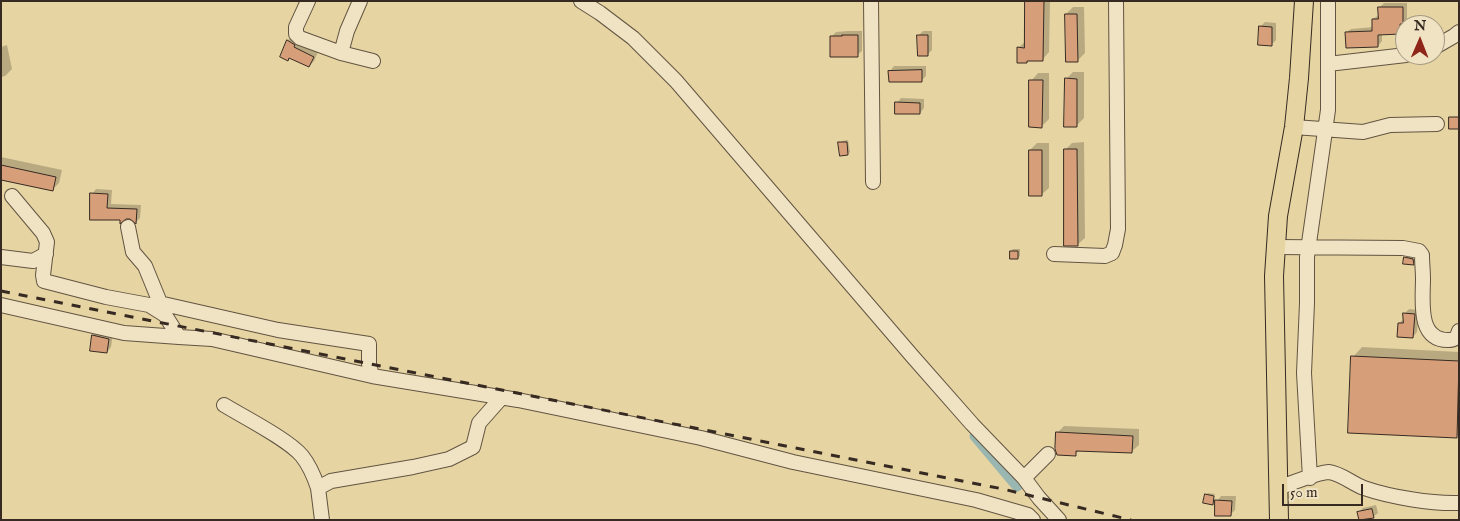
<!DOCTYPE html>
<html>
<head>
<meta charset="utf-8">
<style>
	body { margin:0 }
	#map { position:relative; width:1460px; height:521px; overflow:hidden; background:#e6d4a2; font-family:"IM FELL English",serif }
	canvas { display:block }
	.frame { position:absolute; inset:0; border:2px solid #362a22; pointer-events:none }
	.north { position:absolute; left:1395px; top:15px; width:50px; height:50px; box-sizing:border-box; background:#efe3c3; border:1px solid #a59983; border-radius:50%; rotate:1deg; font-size:14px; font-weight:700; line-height:20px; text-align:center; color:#362a22 }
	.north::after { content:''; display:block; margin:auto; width:18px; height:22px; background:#8f2418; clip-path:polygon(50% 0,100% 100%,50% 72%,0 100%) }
	.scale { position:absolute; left:1282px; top:484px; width:81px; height:22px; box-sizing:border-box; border:2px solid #362a22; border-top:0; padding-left:6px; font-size:15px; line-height:18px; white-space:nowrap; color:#362a22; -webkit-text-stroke:4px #efe3c3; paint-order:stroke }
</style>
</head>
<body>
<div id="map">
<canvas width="1460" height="521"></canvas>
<div class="frame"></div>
<div class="north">N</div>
<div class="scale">50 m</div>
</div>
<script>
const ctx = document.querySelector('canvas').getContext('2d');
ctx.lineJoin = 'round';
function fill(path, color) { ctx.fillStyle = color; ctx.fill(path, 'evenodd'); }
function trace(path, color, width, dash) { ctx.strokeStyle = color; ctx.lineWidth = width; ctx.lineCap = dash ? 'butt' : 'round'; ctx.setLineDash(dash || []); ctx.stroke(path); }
const shadow = new Path2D(`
	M1026,1H1050L1049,52L1042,60L1029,59L1027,62L1018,48L1026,41Z
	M1384,3H1407V19L1404,22L1405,28L1400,33L1382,34V41L1378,46L1346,33L1351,29L1374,27L1373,19L1379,15V8Z
	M1073,7H1084L1085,53L1078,60L1066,14Z
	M1265,22L1276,23V40L1271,45L1260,27Z
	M848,31H862V51L857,55L831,37L836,32Z
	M923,31H932V50L928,54L918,36Z
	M293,36L297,43L318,52L314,61L309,66L290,57L288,59L281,57L288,40Z
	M7,45L12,69L5,76L1,77V47Z
	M894,66H926V76L921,81L890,71Z
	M1073,72H1084V118L1077,125L1066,79Z
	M1038,73H1049V119L1042,126L1031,81Z
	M901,98L924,99V108L920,113L897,103Z
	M848,140L850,152L848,154L840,143L842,141Z
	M1084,142L1085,238L1077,245L1065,150L1072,143Z
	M1037,143H1049V188L1041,195L1030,150Z
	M1,157L62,170L59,183L52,190L1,179Z
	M96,189L112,190L111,204L141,205L140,218L136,222L131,217L91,218L92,194Z
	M1013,249H1020V256L1018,258L1011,251Z
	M1410,253L1417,255L1418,259L1413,264L1405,258Z
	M1409,309L1419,310L1417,332L1413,337L1399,323L1404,319V314Z
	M97,331L113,334L111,347L107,352L93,335Z
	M1362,347L1459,352V434L1456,437L1353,357Z
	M1064,426L1139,429V445L1131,452L1080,450L1075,454L1057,433Z
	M1208,493L1215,494L1212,503L1206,495Z
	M1221,496H1236L1235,510L1230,515L1217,501Z
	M1376,505L1378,513L1373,517L1358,513L1363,508Z`);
const canal = new Path2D(`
	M975,436L1017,486`);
const building = new Path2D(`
	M1025,1H1044L1043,61H1027V63H1017V47L1024,48Z
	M1378,7H1403V24H1400L1401,34L1378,35V47L1346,48L1345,32L1372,31V19H1378Z
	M1065,14H1077L1078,62H1066Z
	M1259,26L1272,27V46L1258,45Z
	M842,35H858V57H830V36H842Z
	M917,35H928V56H918Z
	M287,40L295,45L294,47L314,57L309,67L289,58L288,61L280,57Z
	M922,70V82H889L888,71Z
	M1065,78L1077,79V127H1064Z
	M1029,80H1043L1042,128L1029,127Z
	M895,102L920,103V114H895Z
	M1449,117H1459V129H1449Z
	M838,142H847L848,155L840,156Z
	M1064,149H1077L1078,246H1064Z
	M1029,150H1042V196H1029Z
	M1,165L56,177L53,191L1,180Z
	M90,193L108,194L107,208L137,209L136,224L130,219H126L120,224V220H90Z
	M1010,251H1018V259H1010Z
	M1404,257L1413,259L1414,265L1403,264Z
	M1403,313L1415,314L1413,338L1397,337L1398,323H1403Z
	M92,335L109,339L107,353L90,351Z
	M1351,356L1459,361L1457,438L1348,433Z
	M1056,432L1133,436L1132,453L1076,451V456L1057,455L1055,449Z
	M1205,494L1214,496L1213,505L1203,503Z
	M1215,500L1232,501L1231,516H1215Z
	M1372,509L1374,518L1359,520L1357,512Z`);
const minor = new Path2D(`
	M308,1L296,27V34L300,38L341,53L373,61
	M581,1L600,13L633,38L676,81L913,357L972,424L1024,478L1039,498L1059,520
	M871,1L873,182
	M1435,47L1454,36L1459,32
	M341,53L347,31L360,1
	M1328,64L1406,55
	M1294,127L1363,132L1390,125L1437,124
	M12,196L43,233L47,242L43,275L44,281L106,297L149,305L165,315L179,337L212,339L372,376L518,400L701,438L793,462L976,500L1028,515L1033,520
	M128,227L133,252L145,266L163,310
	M1275,247L1403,248L1419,251L1422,255C1422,263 1423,271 1423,279C1423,300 1417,340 1448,340C1456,340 1457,337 1459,331
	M1054,254L1105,256L1112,253L1115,245L1118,229L1116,1
	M1,257L33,261L46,254
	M159,303L278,330L369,344V364L372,376
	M1,305L124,333L179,337
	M224,405C244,417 289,440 302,456C310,466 314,476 318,488
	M1024,478L1048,454
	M1310,478L1304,373L1307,303V257L1328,110V1
	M1278,488C1290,484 1318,472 1329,472C1340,473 1353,484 1364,488C1390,497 1432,504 1459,503
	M322,520L318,488L331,481L413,467L449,459L473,447L479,423L502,397`);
const major = new Path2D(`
	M1279,520L1274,276L1278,216L1294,127L1299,78L1304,1`);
const rail = new Path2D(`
	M1,291L1003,489L1131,520`);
fill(shadow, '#0003');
trace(canal, '#9ab6b0', 11);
fill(building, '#d79f79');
trace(building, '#362a22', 1);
trace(minor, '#625442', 16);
trace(major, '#362a22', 20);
trace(minor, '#efe3c3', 14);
trace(major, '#e6d4a2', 18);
trace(rail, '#362a22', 3, [9, 9]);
</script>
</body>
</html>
